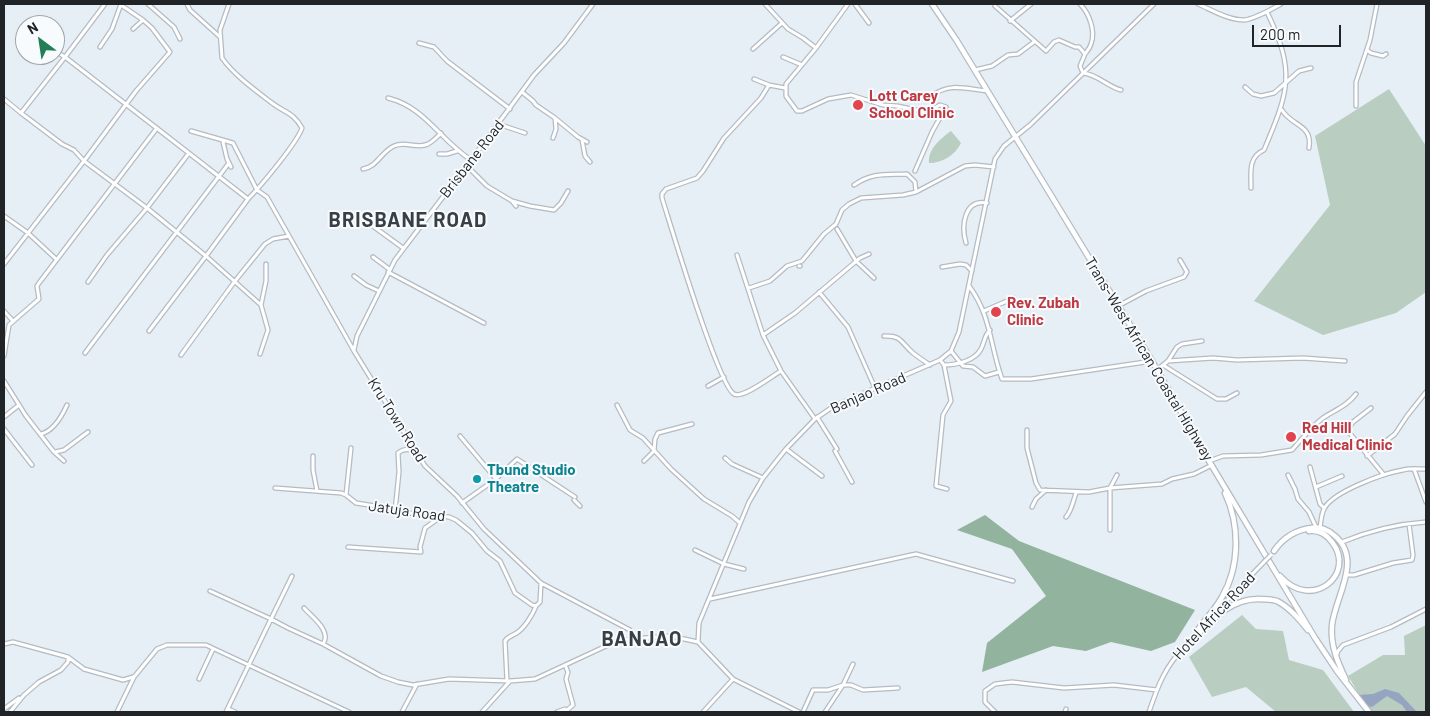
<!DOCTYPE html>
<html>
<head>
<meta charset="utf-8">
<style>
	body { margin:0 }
	#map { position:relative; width:1430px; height:716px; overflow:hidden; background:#e6eef6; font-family:Barlow,sans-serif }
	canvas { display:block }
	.frame { position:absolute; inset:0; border:5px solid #212427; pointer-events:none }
	.north { position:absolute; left:15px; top:15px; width:50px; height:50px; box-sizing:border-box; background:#f8fbfe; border:1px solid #a2a5a8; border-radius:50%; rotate:329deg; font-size:14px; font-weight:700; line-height:20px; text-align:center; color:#212427 }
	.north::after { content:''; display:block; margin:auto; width:18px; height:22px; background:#227e54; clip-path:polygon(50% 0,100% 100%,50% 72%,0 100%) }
	.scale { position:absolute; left:1252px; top:25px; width:89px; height:22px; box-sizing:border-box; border:2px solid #212427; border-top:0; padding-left:6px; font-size:15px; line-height:18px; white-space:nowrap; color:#212427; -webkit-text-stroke:4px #f8fbfe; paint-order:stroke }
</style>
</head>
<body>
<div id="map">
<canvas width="1430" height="716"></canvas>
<div class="frame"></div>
<div class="north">N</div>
<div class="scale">200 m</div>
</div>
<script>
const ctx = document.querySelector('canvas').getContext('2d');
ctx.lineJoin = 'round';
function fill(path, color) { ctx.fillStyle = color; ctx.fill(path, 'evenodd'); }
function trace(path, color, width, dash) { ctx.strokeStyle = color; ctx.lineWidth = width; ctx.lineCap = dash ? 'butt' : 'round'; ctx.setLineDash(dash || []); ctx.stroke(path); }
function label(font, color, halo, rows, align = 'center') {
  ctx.font = font + ' Barlow,sans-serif'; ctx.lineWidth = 4; ctx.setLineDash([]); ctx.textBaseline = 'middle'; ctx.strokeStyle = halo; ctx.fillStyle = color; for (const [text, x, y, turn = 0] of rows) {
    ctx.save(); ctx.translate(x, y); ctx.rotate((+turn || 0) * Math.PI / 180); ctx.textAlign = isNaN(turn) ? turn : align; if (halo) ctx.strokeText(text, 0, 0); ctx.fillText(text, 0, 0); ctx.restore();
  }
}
const green = new Path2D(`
	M1389,89L1426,146V292L1396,313L1323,335L1254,301L1330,205L1315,136Z
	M951,131L961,143C955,155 943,163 929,163C928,149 940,139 951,131Z
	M1242,615L1256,629L1283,631L1289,660L1323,670L1354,712H1276L1246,687L1212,697L1189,657Z
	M1426,625V712H1370L1348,676L1383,655H1405L1404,636Z`);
const forest = new Path2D(`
	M985,515L1019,541L1195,610L1175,642L1151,651L1111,642L1086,651L1053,646L982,672L987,643L1046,596L1012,549L957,530Z`);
const water = new Path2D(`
	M1385,689L1399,693L1417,712H1407L1402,705L1387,696L1372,707L1365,706L1358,695L1373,694Z`);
const minor = new Path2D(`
	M105,4L65,57L248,199C260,187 297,143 302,128C293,112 285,113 272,103C255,90 234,75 222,58L220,30L229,4
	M148,4L174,27L180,39
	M187,4L190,10L220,37
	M765,4L788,29L803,38L816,48
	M848,4L816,48L786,84V96L797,111H802L828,99L851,95L883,105L897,106L926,112L940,105L946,107L932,132L915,171
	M855,4L869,23
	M1080,4C1089,13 1096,31 1091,44C1090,48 1087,51 1085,54
	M1198,4C1212,10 1228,20 1244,20C1255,19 1272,9 1281,4
	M121,5L143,20L133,29
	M995,6L1046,51L1054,42L1059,40L1075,47H1079L1085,54L1080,66L1083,73C1097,74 1108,87 1121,90
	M1010,21L1031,4
	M44,25L50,20
	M419,43L434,47L447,61L510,109
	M100,47L112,29L121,4
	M753,49L782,23
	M1367,50L1371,53L1383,56L1386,54
	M783,57L802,65
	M975,70L992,66L1008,55L1018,54L1034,42
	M754,79L769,85L785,88
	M769,85L761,98L724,138L703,171L697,178L666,189L662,194V198C671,226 718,385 734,394C743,399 772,376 781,371
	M1245,87L1253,94L1261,96L1274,93L1299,71L1311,68
	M522,92L533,101L536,105L555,118L556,129L553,138
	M932,96C949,82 967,89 987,91
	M388,98C425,107 440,140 471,160
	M4,99L21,113L65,57L55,51
	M1356,106V82L1370,40L1377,4
	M1282,110C1291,126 1313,124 1309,148
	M555,118L578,137L587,142
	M498,124L525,133
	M191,131L233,143L257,190
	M582,140L585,156L590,162
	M223,142L227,159L231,167
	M189,153L147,208L206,256L248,199
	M439,154H447L457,151
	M466,165L487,186L512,201L516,206
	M363,169C377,167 381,152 394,146C404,141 415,148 425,145C431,144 436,138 441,133
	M854,185C873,172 886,175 907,174L915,182L916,192
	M1251,188C1251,172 1248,157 1264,150C1289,91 1296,72 1267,12
	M257,190L267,197L354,351L425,466L457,496L484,529L541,583L630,630L635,639
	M512,201L530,206L554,210L561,203L568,191
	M4,216L28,233L56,259
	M359,216L403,248
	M837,229L856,261L874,278
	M966,243C961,226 964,199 987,203
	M737,255L763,335L781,371L815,419
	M373,257L389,269
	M4,264L84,161L74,150L62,144L21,113
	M799,266H800
	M942,267L960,264L966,265L972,271
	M388,272L484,323
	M354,276L366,285L379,291
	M88,282L107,255L147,208L84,161L136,91L170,52L152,28L143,20
	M969,286C991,315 990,346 1002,379H1031L1152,361
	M749,288L770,281L787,266L802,261L824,234L836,224L842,210L849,204L861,198L903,195L916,192L965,166L975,165L994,167
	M819,292L848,327L875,388
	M1118,306L1146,291L1184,277L1187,272L1180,260
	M4,311L13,321
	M984,311L1014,298
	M149,331L206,256L261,305
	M763,335L795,313L860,258L869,254
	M884,336C902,335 901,343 913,353C918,357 924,361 930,365
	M354,350L357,336L395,260L471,160L534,75L564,43L593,4
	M951,351L963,366L973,367L985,376L999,372
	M85,353L229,163
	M260,354L268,330L261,305L266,281V264
	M181,355L235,281L265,244L273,239L289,236
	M4,356L9,325L39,299L37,286L39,283L157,128
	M940,360L944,365L951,401L943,415L936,486L947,489
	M1168,361L1213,358L1237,360L1303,358L1345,361
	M944,365C956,365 975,361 981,349C985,341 984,336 990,330
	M1163,365L1217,399H1226L1237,393
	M1157,370L1168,361L1177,347L1182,344L1202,341
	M4,381L26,416L54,452L64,461
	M708,386L724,377
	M617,405L630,430L643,438L671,469L704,499L732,516L740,523
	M1371,408L1353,422L1347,430L1384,475
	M4,417L19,405
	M817,417L837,449
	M4,429L32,465
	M1027,430V448L1036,483L1040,490L1089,492L1110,488L1117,475
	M41,434C53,431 62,416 67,405
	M460,436L496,479
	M786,449L822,476
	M654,451L655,439L658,433L692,424
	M835,451L852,482
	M55,452L64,450L88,432
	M313,456V470L317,491
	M1367,456L1395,434L1407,416L1426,392
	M725,458L732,464L763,478
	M644,461L654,451
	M1209,461L1223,456L1261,455L1292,450C1302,439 1311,427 1323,418C1335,410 1347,406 1356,394
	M1310,467L1320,504L1324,508
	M1414,469L1426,502
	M1288,475L1295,489L1298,499L1309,512L1316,527
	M1316,487L1342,476
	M275,488L341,493L346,495L356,503L375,506L398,512L449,517L456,520L472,533L487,551L500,561L515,593L532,605L536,606L540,602L541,583
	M346,495L351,448
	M574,500L580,506
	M462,503L496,479L517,459L575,497
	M1032,507L1036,499L1046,490
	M395,511L399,472L398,453C404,448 409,449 415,452
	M1066,517C1072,510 1073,501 1076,493
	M1320,528C1321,522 1321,515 1324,509C1332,492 1384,473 1403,470C1410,468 1419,469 1426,469
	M1110,530V488L1162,484L1172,479L1194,474L1212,465
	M1342,542C1369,531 1396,524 1426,522
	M348,547L421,552L420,547L425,528L442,516
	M695,550L724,564L744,569
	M1347,575H1354L1393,563L1412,560L1413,555L1409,524
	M210,591L271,619L292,576
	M710,599L916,554L1013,581
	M304,608C312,617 332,631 323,644
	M1205,623L1264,562
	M4,644L13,642L68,657L84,669L123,680L133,677
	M1336,657L1338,651L1343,645L1391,627L1426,609
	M565,665L568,672L566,679L573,705L566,711
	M199,679L213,649
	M507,681L505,641C508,636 513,636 518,632C525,627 533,614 536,606
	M4,709L19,698
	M228,709L235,712
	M10,712L24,695L39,682L61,670L68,662V657
	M117,712L134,677L157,649L167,645H206L349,712
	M226,712L271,619L288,628L323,644L381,676L398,682L413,685L449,679L510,681L535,679L619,640L670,636L698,642
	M402,712L417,684
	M482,712L510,681
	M557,712L565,709L566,712
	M703,712L733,679
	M799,712L733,679L698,642L699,623L749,502L763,478L786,449L815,419L834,406L940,360L951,351L959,332L995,159L1004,146L1030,125L1154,4
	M803,712L813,690H828L843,685H851L863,690L898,688
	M825,712L843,685L853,664
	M995,712L985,702V691L995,684L1012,682L1064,688L1114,685L1157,690
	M1065,712L1066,709
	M1149,712C1158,685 1165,667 1185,646`);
const highway = new Path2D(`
	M932,4L957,41L1152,361L1209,461L1315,638L1337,671L1369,712
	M1274,551C1283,538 1295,530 1311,528C1320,526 1329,530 1335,536C1363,560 1335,597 1332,625C1330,645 1338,663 1346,680
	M1280,576C1312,612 1357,574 1332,542C1326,534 1318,530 1309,531
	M1197,631C1205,619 1215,610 1222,597C1240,566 1240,525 1225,493
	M1185,646C1207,627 1226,599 1258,599C1263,599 1271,599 1277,601C1289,607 1299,619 1308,630`);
const minorBridge = new Path2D(`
	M1264,562L1271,555`);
const markers = [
	[858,105,6,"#e0444e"],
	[996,312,6,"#e0444e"],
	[1291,437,6,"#e0444e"],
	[477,479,5,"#0f9aa8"]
];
const healthNames = [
	["Lott Carey",869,96],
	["School Clinic",869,113],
	["Rev. Zubah",1007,303],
	["Clinic",1007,320],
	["Red Hill",1302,428],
	["Medical Clinic",1302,445]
];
const streetNames = [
	["Brisbane Road",472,159,-52],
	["Trans-West African Coastal Highway",1149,359,59],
	["Banjao Road",868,393,-24],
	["Kru Town Road",397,420,58],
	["Jatuja Road",407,511,8],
	["Hotel Africa Road",1214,616,-47]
];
const cultureNames = [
	["Tbund Studio",487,470],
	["Theatre",487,487]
];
const districtNames = [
	["BRISBANE ROAD",408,220],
	["BANJAO",642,639]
];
fill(green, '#b9cdc0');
fill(forest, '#92b39e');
fill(water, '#95a4c1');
trace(minor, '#b4bbc3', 5.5);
trace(highway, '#b4bbc3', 7);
trace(minor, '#fff', 3);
trace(highway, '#fff', 4.5);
trace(minorBridge, '#b4bbc3', 5.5, []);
trace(minorBridge, '#fff', 3);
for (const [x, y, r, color] of markers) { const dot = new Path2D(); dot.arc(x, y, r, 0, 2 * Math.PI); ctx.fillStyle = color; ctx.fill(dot); trace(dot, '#f8fbfe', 2); }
label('bold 15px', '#be3a42', '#f8fbfe', healthNames, 'left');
label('15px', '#212427', '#f8fbfe', streetNames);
label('bold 15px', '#0d838f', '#f8fbfe', cultureNames, 'left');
ctx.letterSpacing = '1px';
label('bold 20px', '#383f45', '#f8fbfe', districtNames);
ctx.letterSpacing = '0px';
</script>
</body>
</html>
